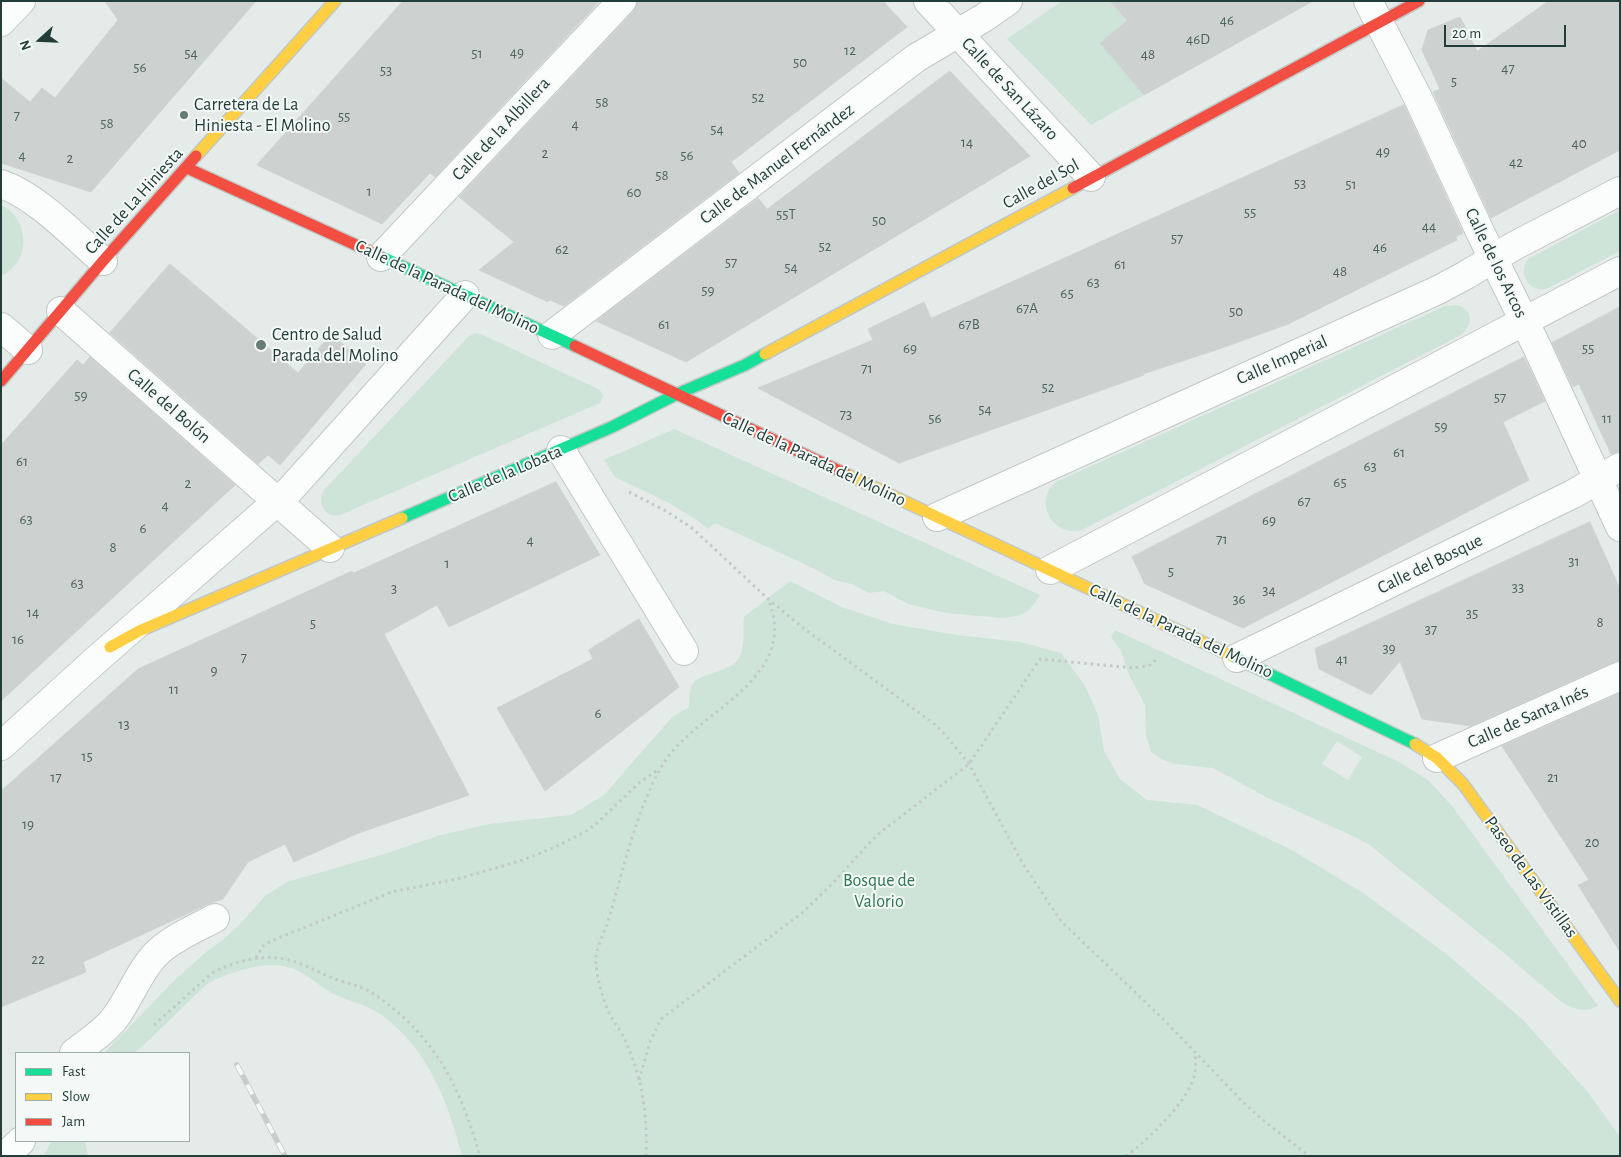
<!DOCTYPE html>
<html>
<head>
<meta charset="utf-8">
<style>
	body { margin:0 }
	#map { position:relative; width:1621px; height:1157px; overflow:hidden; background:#e5ebe9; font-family:"Alegreya Sans",sans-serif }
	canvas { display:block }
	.frame { position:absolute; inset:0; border:2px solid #233e3a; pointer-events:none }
	.legend { position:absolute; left:15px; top:1052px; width:175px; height:90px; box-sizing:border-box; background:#f4f9f7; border:1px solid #a0aeab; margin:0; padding:6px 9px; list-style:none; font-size:15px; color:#233e3a }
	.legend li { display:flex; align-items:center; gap:10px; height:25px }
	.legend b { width:25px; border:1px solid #a0aeab }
	.north { position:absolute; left:15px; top:15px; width:50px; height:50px; -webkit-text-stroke:4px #f4f9f7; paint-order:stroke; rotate:250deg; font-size:14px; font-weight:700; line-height:20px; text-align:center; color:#233e3a }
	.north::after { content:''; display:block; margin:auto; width:18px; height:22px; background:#233e3a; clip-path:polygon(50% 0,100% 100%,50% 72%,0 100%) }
	.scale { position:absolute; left:1444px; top:25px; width:122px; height:22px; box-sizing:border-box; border:2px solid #233e3a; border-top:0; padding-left:6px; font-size:15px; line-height:18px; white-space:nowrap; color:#233e3a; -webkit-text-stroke:4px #f4f9f7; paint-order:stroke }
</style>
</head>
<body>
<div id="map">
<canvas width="1621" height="1157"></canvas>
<div class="frame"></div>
<ul class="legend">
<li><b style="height:6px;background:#16e098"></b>Fast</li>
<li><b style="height:6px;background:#ffcf43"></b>Slow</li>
<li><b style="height:6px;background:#f24e42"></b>Jam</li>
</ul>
<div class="north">N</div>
<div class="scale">20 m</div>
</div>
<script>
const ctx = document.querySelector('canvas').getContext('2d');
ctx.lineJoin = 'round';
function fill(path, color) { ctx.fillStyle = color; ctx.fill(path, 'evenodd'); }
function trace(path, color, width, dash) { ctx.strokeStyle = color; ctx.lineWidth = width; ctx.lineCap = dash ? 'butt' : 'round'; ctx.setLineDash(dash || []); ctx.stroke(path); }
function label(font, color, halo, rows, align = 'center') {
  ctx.font = font + ' "Alegreya Sans",sans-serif'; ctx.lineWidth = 4; ctx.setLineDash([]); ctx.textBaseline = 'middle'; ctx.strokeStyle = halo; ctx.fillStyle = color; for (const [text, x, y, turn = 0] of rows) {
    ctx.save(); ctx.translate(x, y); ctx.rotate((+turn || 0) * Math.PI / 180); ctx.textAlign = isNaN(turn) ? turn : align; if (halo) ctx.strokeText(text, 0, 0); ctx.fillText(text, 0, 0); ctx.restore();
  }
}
const green = new Path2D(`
	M1062,1H1110L1127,22L1101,43L1144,95L1091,125L1007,39Z
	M1,205C31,219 31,263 1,276Z
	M1620,210V251L1548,288C1530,295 1517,273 1528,259Z
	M1456,305C1474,308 1474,327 1459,336L1082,530C1053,538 1032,501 1056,482L1445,306Z
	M475,333L481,334L600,390L603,396L600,403L340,515C325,519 316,502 324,490L468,337Z
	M674,429L1040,595C1029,613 1023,616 1003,618L946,613L908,604L884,591L869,593L851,584L834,580L815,569L715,523L708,529L697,520L669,503L615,477L604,460Z
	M790,581L842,607L893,624L957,635L1020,642L1061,653L1084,684L1098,715L1104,751L1120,779L1147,800L1197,805L1290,849L1363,893L1444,952L1523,1020L1587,1091L1620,1137V1156H462C448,1102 428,1048 380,1014C366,1004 347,1001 332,993C320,987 312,978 300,972C274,958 242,969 216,979C205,984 196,995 187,1003C170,1020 152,1037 135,1053H104L176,979L206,952L224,939L243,921L265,896L287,882L387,853L437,836L489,824L571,815L604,795L672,717L689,707C689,700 689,693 691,687C699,670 731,675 740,656C746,644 742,631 744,617Z
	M1115,630L1399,762L1428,780L1453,807L1598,1006C1583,1014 1571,1008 1559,1000L1504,953L1388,860L1371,846L1353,836L1268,798L1213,768L1175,764L1161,759L1151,752L1146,736L1145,705L1129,675L1121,651L1111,637ZM1337,741L1362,757L1348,780L1322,764Z
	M52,1141H85L88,1156H43Z`);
const building = new Path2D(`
	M105,1H256L91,192L1,163V78L30,102L42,88L55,98L118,20Z
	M403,1H600L435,177L430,173L382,224L257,165Z
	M637,1H883L907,27L731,162L739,173L564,306L550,300L548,302L479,270L514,242L459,197L633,12Z
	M1110,1H1313L1144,95L1100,43L1127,21Z
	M1549,1H1620V150L1491,218L1433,92L1440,89L1422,50L1428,30L1460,17L1477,51Z
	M950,71L1030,156L686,362L596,321L758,198L767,209Z
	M1404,105L1463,233L1456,237L1457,240L1288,324L1222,348L1143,374L1144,375L899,463L758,388L873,340L868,329L924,302L931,318Z
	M170,264L298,373L331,334L366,364L280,465L268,455L258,464L110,333Z
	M1620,307V451L1611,454L1579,384L1573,387L1552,343Z
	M90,357L235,485L1,701V445L77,360L83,365Z
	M1524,357L1545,401L1503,422L1529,480L1243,628L1145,584L1132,557Z
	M556,482L600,555L449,627L437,605L384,634L469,795L356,834L294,862L285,844L248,862L223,899L208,904L83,962L86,972L1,1007V791L138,669L352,571L353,573Z
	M1590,522L1620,589V661L1614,662L1471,726L1422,719L1400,661L1371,695L1319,669L1315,649Z
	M639,619L679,687L545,791L497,708L593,659L589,650Z
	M1620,693V952L1578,885L1589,880L1502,746Z`);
const path = new Path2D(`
	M629,492L666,511L692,528L767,598L802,627L937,726L948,738L969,764L1023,864L1061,921L1167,1023L1242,1101L1264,1121L1309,1156
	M256,958L263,946L271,941L392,892L461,878L523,860L553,848L585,832L597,823L641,781L658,770
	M154,1025L212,973C236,960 267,953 293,961C305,965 316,971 328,976C341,982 355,984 367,990C380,997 390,1006 401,1015C446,1056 463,1099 480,1156
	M639,1080L650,1042L661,1019L802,913L831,885L877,835L969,764L1040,659L1134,668L1150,665L1157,659
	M646,1156C648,1116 642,1078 626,1042C622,1032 615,1024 610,1015C603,1000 598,982 596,965C594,949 605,933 609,918C621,878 630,837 646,799C654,779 664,759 679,744C719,703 798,670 768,599
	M1126,1156C1147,1141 1188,1101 1194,1077C1196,1069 1196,1061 1195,1053`);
const street = new Path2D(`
	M928,1L1091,177
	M1368,1L1418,98L1482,236L1537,347L1620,527
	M1,22L21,1
	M1,184C37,196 74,236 103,261
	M381,257L622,1
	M61,311L330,548
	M1,327L28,350
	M552,335L916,58L985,17L1008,1
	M561,450L684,651
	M937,517L1438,290L1466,275L1514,246L1620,191
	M1050,570L1620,271
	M1237,658L1573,494L1620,467
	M1,746L96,660L289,491L465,295
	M1437,758L1620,676
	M74,1053C89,1041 106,1031 117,1015C131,995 141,968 159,951C175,937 196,928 215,918
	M5,1156L21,1141`);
const fast = new Path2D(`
	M380,256L575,346
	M402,518L612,427L677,394L745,365L765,354
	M1232,656L1415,744`);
const slow = new Path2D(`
	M196,156L335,1
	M765,354L1073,188
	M846,474L1232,656
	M110,647L139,631L402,518
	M1415,744L1437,758L1463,784L1620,1001`);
const jam = new Path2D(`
	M187,168L380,256
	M1073,188L1419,1
	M575,346L846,474
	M1,381L103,261L196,156`);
const rail = new Path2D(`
	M237,1065L285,1156`);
const markers = [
	[184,115,5,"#677b77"],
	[261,345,6,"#677b77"]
];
const numberNames = [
	["46",1227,20],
	["46D",1198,39],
	["12",850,50],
	["49",517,52],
	["54",191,53],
	["51",477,53],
	["48",1148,54],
	["50",800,62],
	["56",140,67],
	["47",1508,68],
	["53",386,70],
	["5",1454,81],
	["52",758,97],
	["58",602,102],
	["7",17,115],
	["55",344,116],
	["58",107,123],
	["4",575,124],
	["54",717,129],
	["14",967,142],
	["40",1579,143],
	["49",1383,151],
	["2",545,153],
	["4",22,155],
	["56",687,155],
	["2",70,158],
	["42",1516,162],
	["58",662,175],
	["53",1300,183],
	["51",1351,184],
	["1",369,191],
	["60",634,192],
	["55",1250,212],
	["55T",786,214],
	["50",879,220],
	["44",1429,226],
	["57",1177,238],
	["52",825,246],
	["46",1380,247],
	["62",562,249],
	["57",731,262],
	["61",1120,264],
	["54",791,267],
	["48",1340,271],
	["63",1093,282],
	["59",708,290],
	["65",1067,293],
	["67A",1027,308],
	["50",1236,311],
	["61",664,324],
	["67B",969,324],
	["69",910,348],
	["55",1588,348],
	["71",867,368],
	["52",1048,387],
	["59",81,395],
	["57",1500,397],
	["54",985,409],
	["73",846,414],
	["56",935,418],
	["11",1607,418],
	["59",1441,426],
	["61",1399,452],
	["61",22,461],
	["63",1370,466],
	["65",1340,482],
	["2",188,483],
	["67",1304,501],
	["4",165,505],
	["63",26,519],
	["69",1269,520],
	["6",143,528],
	["71",1222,539],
	["4",530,540],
	["8",113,547],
	["31",1574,561],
	["1",447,563],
	["5",1171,571],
	["63",77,583],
	["33",1518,587],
	["3",394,588],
	["34",1269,590],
	["36",1239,599],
	["14",33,612],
	["35",1472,613],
	["8",1600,622],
	["5",313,623],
	["37",1431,629],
	["16",18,639],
	["39",1389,648],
	["7",244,657],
	["41",1342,659],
	["9",214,670],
	["11",174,689],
	["6",598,713],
	["13",124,724],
	["15",87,756],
	["17",56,777],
	["21",1553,777],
	["19",28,824],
	["20",1592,842],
	["22",38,959]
];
const streetNames = [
	["Calle de San Lázaro",1010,89,47],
	["Calle de la Albillera",501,129,-47],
	["Calle de Manuel Fernández",777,164,-37],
	["Calle del Sol",1041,184,-29],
	["Calle de La Hiniesta",134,201,-48],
	["Calle de los Arcos",1496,263,64],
	["Calle de la Parada del Molino",447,287,25],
	["Calle Imperial",1282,360,-24],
	["Calle del Bolón",169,406,41],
	["Calle de la Parada del Molino",814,459,25],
	["Calle de la Lobata",505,474,-23],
	["Calle del Bosque",1430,564,-26],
	["Calle de la Parada del Molino",1181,631,25],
	["Calle de Santa Inés",1528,717,-24],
	["Paseo de Las Vistillas",1531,877,54]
];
const poiNames = [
	["Carretera de La",194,105],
	["Hiniesta - El Molino",194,126],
	["Centro de Salud",272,335],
	["Parada del Molino",272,356]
];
const parkNames = [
	["Bosque de",879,881],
	["Valorio",879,902]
];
fill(green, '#cfe4d8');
fill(building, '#cdd2d0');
trace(building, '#ced4d2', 1);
trace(street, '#c2c8c6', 30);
trace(fast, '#c1c9c6', 14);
trace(slow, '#c1c9c6', 14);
trace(jam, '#c1c9c6', 14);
trace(path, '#c2cac9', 3, [2.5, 4]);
trace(street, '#fbfcfc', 28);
trace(fast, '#16e098', 11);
trace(slow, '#ffcf43', 11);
trace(jam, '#f24e42', 11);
trace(rail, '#c8cccb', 5.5);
trace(rail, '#f4f9f7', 4, [11]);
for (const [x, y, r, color] of markers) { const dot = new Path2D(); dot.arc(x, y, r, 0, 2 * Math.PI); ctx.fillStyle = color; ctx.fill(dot); trace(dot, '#f4f9f7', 2); }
label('15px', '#4e6460', null, numberNames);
label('18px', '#233e3a', '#f4f9f7', streetNames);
label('18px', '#233e3a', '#f4f9f7', poiNames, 'left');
label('18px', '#2e7552', '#f4f9f7', parkNames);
</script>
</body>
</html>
